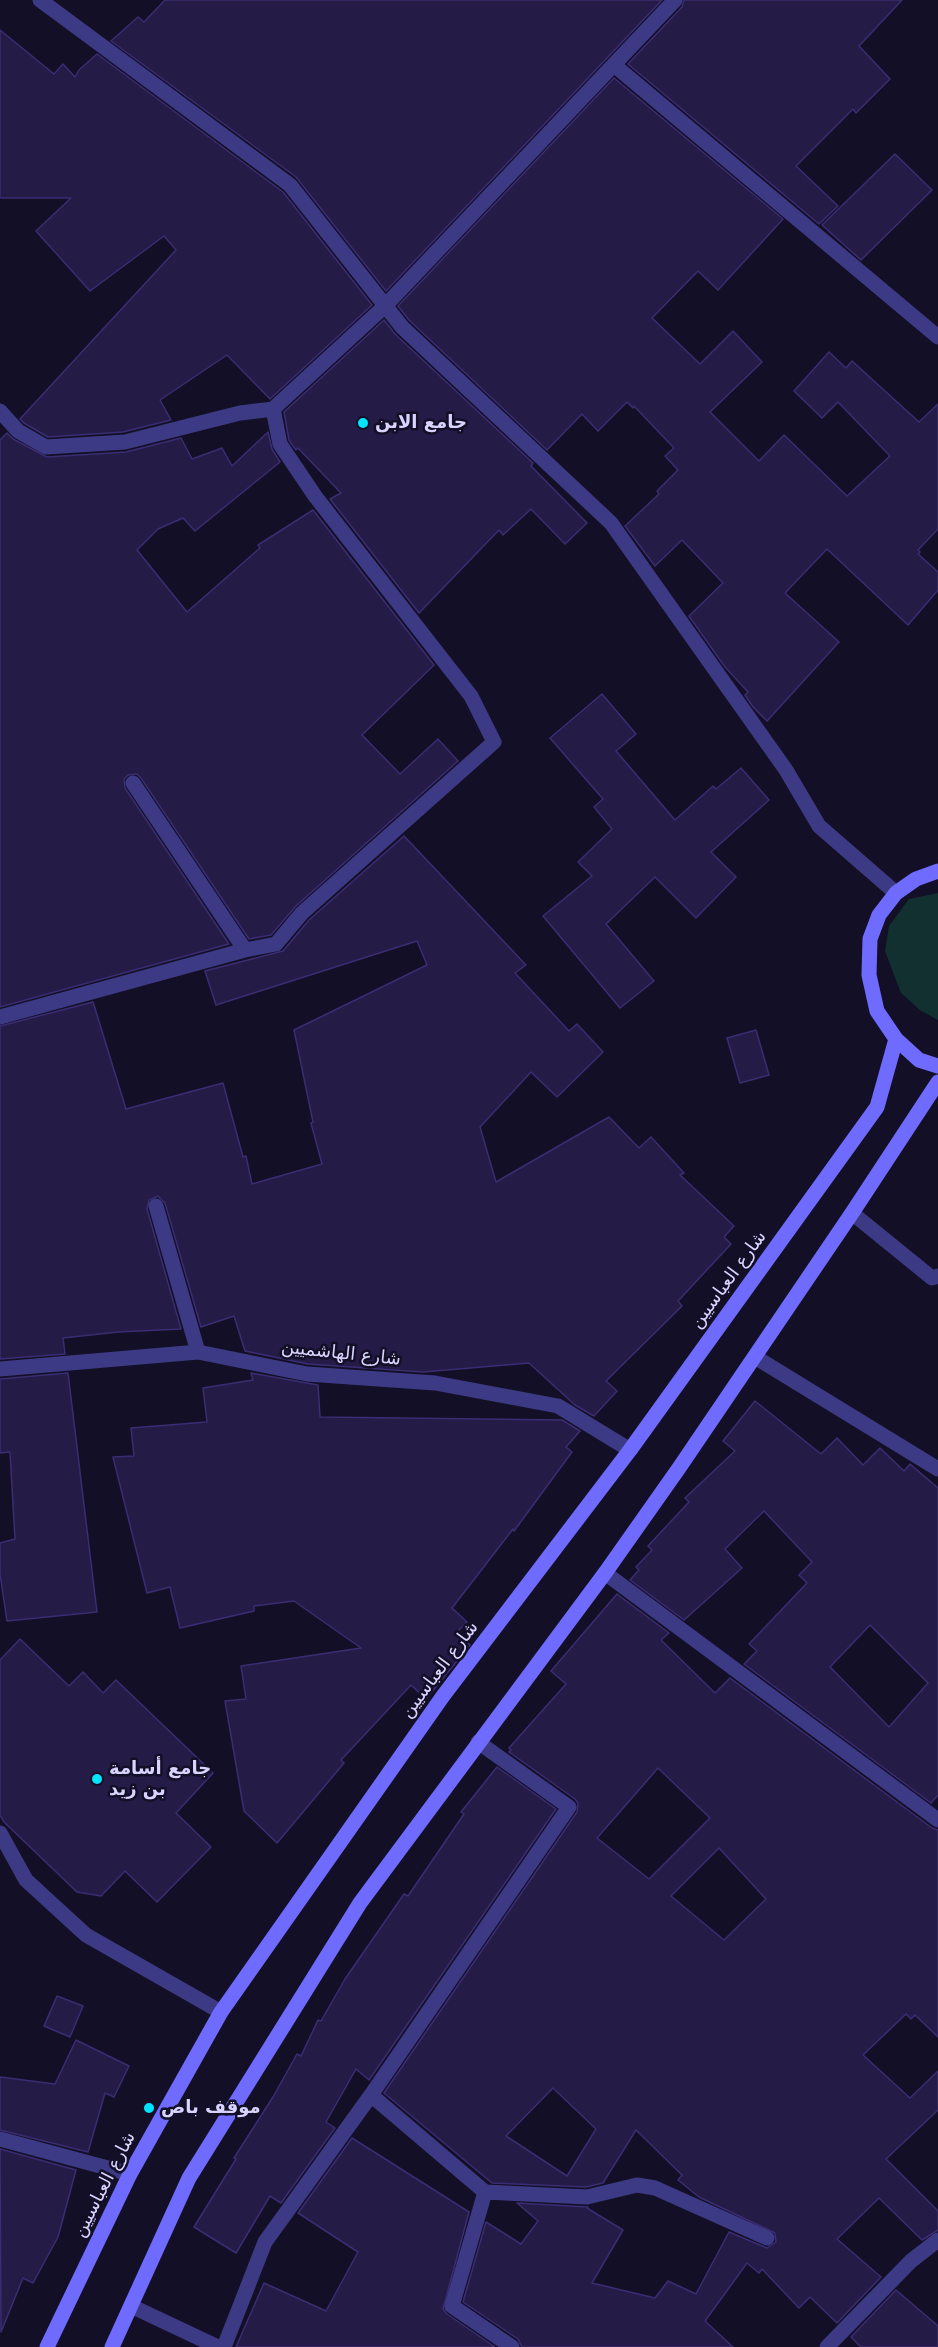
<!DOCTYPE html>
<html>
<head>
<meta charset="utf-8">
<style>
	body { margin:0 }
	canvas { display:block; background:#130f26 }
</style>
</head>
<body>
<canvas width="938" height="2347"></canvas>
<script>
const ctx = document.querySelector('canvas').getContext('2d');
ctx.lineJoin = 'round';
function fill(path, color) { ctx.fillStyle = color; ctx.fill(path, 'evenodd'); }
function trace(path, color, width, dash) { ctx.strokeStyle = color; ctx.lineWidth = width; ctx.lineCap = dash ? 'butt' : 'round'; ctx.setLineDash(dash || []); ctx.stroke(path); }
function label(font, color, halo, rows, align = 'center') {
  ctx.font = font + ' "DejaVu Sans","Noto Naskh Arabic",sans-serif'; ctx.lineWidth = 5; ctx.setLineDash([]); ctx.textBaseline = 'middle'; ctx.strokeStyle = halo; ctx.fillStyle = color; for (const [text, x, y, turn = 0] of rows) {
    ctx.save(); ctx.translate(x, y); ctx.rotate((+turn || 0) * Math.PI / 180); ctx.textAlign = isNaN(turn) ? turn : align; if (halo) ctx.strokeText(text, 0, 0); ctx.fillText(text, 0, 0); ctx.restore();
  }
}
const green = new Path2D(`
	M938,893V1020L920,1010L901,993L885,951L889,926L909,899Z`);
const building = new Path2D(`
	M165,0H662L386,291L296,177L111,41L138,17L144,22Z
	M684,0H902L859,46L890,79L856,113L853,109L796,166L838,206L819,224L628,64L682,7Z
	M0,30L54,74L63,64L75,77L79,70L97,54L283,192L372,305L270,399L227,355L160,400L171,420L123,432L48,437L24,423L20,419L176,250L164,236L90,291L36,231L71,198H0Z
	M614,78L783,219L718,290L698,271L652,318L700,364L733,331L762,362L710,412L759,461L784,435L847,496L890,456L838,402L822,418L794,391L829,352L846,368L852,361L919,422L938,404V529L918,550L920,552L918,554L938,572V590L908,625L827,549L785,593L839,642L767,721L753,707L745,695L748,692L725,667L689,616L723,583L682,540L655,566L625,526L659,494L657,491L678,470L665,456L674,448L634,406L633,408L627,402L598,431L582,414L547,450L409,320L398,306Z
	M895,154L932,190L861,260L822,225Z
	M384,320L395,334L533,463L531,466L587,523L565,544L531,509L503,535L499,530L419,613L330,499L341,493L298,448L296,450L289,440L284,412Z
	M268,432L272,449L280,462L195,531L183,518L158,529L137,550L187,612L260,548L258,545L313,510L434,665L362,735L400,774L438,739L458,761L296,906L271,935L249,939L141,778L137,774L128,775L124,779L125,788L229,944L0,1007V440L7,433L13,439L47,457L126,452L181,438L192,459L222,448L232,466Z
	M602,694L636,734L616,751L675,820L713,786L716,789L741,768L769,800L711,852L736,877L696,918L655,877L606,924L654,981L620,1008L543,916L592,876L578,862L612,829L594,807L603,799L550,738Z
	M404,836L526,965L515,973L569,1031L577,1024L603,1052L557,1097L531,1072L480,1127L496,1182L609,1117L639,1148L651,1137L684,1173L680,1175L734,1226L724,1237L731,1244L678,1301L682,1306L606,1381L617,1391L594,1416L575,1405L529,1363L423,1372L308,1364L245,1351L234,1316L201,1327L165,1203L158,1196L149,1200L147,1209L181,1329L118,1332L63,1338L65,1354L0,1359V1026L93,1002L126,1109L223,1083L243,1157L246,1156L252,1184L322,1164L311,1123L313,1122L294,1030L427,965L417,941L216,1005L205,971L283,951L309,920Z
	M756,1030L769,1075L740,1083L727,1038Z
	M68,1373L97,1612L7,1621L0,1574V1543L15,1539L10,1452L0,1453V1379Z
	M251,1373L318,1385L320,1417L562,1420L580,1431L566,1447L572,1452L514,1531L513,1529L452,1608L467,1622L457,1632L470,1645L426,1699L411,1685L341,1760L344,1763L277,1843L244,1811L225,1701L246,1699L241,1666L361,1648L294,1601L254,1606V1611L180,1628L170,1587L147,1593L113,1457L134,1456L131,1428L207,1422L203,1388L253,1380Z
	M755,1401L821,1454L837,1438L863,1465L880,1448L904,1471L910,1464L938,1488V1795L931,1803L744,1664L757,1651L749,1644L807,1583L799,1575L812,1562L764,1511L725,1549L742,1568L684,1620L630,1580L639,1570L636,1567L652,1550L648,1546L689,1502L685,1498L735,1451L723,1441ZM870,1625L928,1683L889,1727L830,1667Z
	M617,1594L669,1633L661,1640L715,1693L730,1678L932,1828L938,1830V2037L915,2015L911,2019L906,2014L863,2055L910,2098L938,2071V2110L886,2159L938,2211V2230L922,2240L879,2198L837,2239L881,2277L837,2323L810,2297L799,2308L762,2269L759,2273L747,2263L705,2321L733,2347H522L518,2339L463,2302L486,2222L521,2244L538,2221L517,2203L588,2207L587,2208L623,2230L592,2283L655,2298L668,2281L696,2294L729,2232L767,2248L776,2242L775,2233L699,2197L678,2180L682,2175L636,2130L603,2183L586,2187L492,2183L384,2093L577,1812L578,1803L575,1799L509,1752L511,1750L509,1748L566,1684L551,1671ZM658,1768L710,1818L649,1879L597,1838ZM719,1848L766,1899L724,1940L671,1896ZM553,2088L596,2129L567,2176L506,2136Z
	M20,1639L69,1686L83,1672L103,1693L116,1680L213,1773L176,1813L211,1847L157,1902L125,1871L101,1896L77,1892L4,1822L0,1815V1660Z
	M497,1767L556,1809L369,2080L356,2069L326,2122L335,2128L281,2203L270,2196L236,2253L194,2227L236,2159L234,2158L273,2097L297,2054L301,2056L318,2020L321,2021L345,1979L404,1894L408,1896L464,1814L461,1812Z
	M57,1996L83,2006L70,2037L44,2026Z
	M76,2040L129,2066L114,2097L105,2093L88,2152L0,2130V2077L55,2084Z
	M352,2138L469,2212L443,2309L447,2314L495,2347H236L264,2283L326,2311L358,2252L298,2213Z
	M0,2149L76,2170L58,2237L33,2283L23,2278L1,2332Z
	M896,2290L938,2326V2347H861L851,2337Z`);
const street = new Path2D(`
	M40,0L290,185L402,327L611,523L786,770L819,826L896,893
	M614,65L938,337
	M273,409L385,306L675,0
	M0,411L18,431L46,447L125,442L240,413L273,409L280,444L315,496L471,696L494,742L302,913L276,944L245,950
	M0,1017L245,950L133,783
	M156,1206L198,1352
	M852,1213L932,1278L938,1276
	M755,1357L938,1469
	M0,1369L198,1352L307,1374L435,1383L558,1406L630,1450
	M605,1573L938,1820
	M0,1833L26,1880L86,1935L221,2012
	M371,2095L485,2192L587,2197L637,2185L655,2188L767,2238
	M0,2139L130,2174
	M485,2192L452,2306L512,2347
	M131,2306L218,2347
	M224,2347L265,2242L371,2095L569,1807L478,1742
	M827,2347L911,2261L938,2240`);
const secondary = new Path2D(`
	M938,871L916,879L896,893L879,915L870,939L869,975L877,1011L896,1039L919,1060L938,1066
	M47,2347L130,2174L221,2012L443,1696L630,1450L877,1107L896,1039
	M112,2347L189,2178L360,1903L605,1573L679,1468L852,1213L938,1082`);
const markers = [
	[363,423,6,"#00e5ff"],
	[97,1779,6,"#00e5ff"],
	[149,2108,6,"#00e5ff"]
];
const poiNames = [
	["جامع الابن",375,423],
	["جامع أسامة",109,1769],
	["بن زيد",109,1790],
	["موقف باص",161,2108]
];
const streetNames = [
	["شارع العباسيين",729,1280,-54],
	["شارع الهاشميين",341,1354,6],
	["شارع العباسيين",440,1670,-53],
	["شارع العباسيين",105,2185,-63]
];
fill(green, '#12302f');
fill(building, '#241b47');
trace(building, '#3b2d73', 1.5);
trace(street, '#3d3a85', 15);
trace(secondary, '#6f6bff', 15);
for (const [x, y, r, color] of markers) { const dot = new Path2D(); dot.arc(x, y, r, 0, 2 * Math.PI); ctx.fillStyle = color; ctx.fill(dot); trace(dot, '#130f26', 2); }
label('bold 18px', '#d9d4ff', '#130f26', poiNames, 'left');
label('18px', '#d9d4ff', '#130f26', streetNames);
</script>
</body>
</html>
